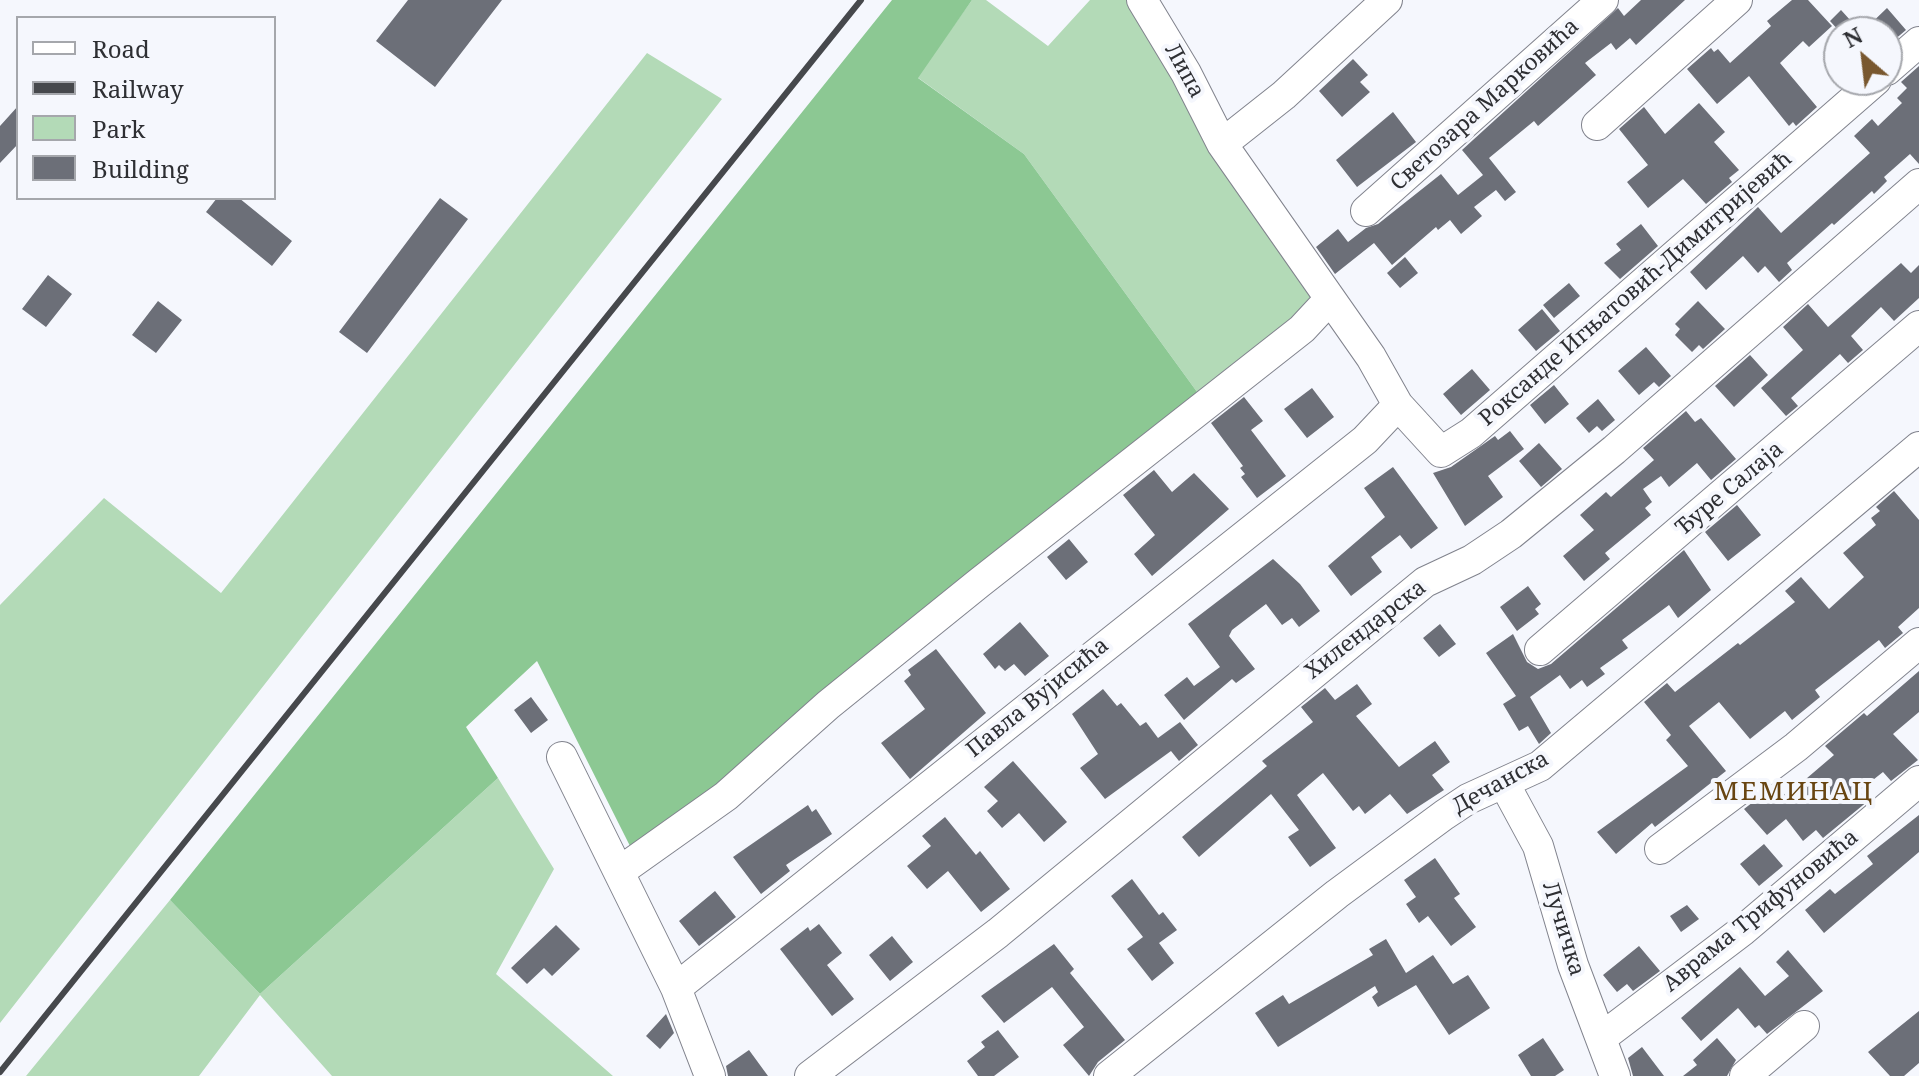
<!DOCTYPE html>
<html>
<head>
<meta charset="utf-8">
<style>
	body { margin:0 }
	#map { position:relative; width:1919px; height:1076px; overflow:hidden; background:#f5f7fd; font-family:"Noto Serif",serif }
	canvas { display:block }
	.legend { position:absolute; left:16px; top:16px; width:260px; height:184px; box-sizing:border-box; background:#f5f7fd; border:2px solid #a5a7ac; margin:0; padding:10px 14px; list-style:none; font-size:24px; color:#2e2f33 }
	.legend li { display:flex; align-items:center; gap:16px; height:40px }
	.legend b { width:40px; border:2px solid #a5a7ac }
	.north { position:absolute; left:1823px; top:16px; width:80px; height:80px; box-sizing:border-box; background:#f5f7fd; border:2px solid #a5a7ac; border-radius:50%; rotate:332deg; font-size:22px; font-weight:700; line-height:32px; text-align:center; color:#2e2f33 }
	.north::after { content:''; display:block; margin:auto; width:28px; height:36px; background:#79582f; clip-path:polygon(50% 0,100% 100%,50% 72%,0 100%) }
</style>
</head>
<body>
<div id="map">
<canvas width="1919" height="1076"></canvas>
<ul class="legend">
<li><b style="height:10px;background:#fff"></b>Road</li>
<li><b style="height:10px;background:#46484c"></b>Railway</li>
<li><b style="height:22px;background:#b3dab7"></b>Park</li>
<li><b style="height:22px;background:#6c6f78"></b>Building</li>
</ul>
<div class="north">N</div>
</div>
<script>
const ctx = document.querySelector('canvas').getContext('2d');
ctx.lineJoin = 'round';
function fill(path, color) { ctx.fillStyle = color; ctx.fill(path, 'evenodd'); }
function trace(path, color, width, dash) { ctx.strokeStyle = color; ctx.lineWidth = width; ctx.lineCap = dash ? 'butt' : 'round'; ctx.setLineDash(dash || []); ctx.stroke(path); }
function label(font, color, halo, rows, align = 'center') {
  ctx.font = font + ' "Noto Serif",serif'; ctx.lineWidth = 8; ctx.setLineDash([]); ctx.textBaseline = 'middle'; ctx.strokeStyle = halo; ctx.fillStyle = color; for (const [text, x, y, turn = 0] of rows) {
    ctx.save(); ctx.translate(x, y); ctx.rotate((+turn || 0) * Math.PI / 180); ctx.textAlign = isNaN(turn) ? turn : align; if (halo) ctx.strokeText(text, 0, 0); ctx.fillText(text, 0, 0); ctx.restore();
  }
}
const green = new Path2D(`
	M972,0H986L1048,46L1090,0H1126L1311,298L1299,319L1200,396L1024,154L917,77Z
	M647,53L722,99L0,1023V605L104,498L221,593Z
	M498,778L554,869L496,974L613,1076H332L260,995L199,1076H26L170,900L260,994Z`);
const forest = new Path2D(`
	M892,0H972L918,78L1024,154L1200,396L722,786L631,848L537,661L466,727L498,778L260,994L170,900Z`);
const building = new Path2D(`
	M408,0H502L435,87L376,41Z
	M1641,0H1685L1636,45L1630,38L1616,50L1611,43L1585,63L1596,75L1538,126L1534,121L1489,158L1516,192L1505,201L1496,190L1474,207L1482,216L1461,234L1450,220L1438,230L1436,227L1392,265L1374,243L1335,274L1316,247L1338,229L1348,242L1366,228L1378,224L1441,174L1458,195L1483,175L1462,150L1618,8L1624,16Z
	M1792,0H1808L1832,26L1809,47L1803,41L1780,63L1817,107L1796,126L1793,122L1789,126L1749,76L1717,104L1687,69L1711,48L1714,52L1718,49L1730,63L1771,26L1767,21Z
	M1887,8L1906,30L1887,46V32H1862Z
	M1841,10L1861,32H1840L1830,21Z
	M1353,59L1368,75L1360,82L1370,92L1342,117L1319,91Z
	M1919,66V164L1910,154L1884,177L1887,181L1874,194L1872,191L1834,225L1832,223L1787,263L1792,270L1779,282L1765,266L1758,273L1743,256L1706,290L1690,272L1758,207L1781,233L1870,153L1854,136L1872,119L1878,126L1902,103L1897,98L1907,88L1901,82Z
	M1699,103L1725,132L1714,142L1739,170L1729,178L1732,182L1706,204L1683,179L1648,208L1627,182L1648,165L1619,129L1644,107L1665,134Z
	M18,106V144L0,163V126Z
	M1393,112L1416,142L1357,187L1336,160Z
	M217,198H239L292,241L272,266L206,212Z
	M440,198L468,219L367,353L339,332Z
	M1641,224L1658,246L1620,279L1604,263L1621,250L1616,244Z
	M1405,257L1418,273L1400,288L1387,273Z
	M1901,263L1911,273L1919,265V298L1894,321L1881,307L1851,336L1863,350L1848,363L1840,354L1791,398L1798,406L1786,416L1761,388L1803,350L1783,327L1808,304L1828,327Z
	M48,275L72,294L46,327L22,309Z
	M1569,283L1580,296L1554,318L1543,305Z
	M158,301L182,320L156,353L132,335Z
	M1698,301L1725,329L1703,349L1699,345L1692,352L1675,335L1680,329L1675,324Z
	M1542,309L1560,331L1536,351L1518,330Z
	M1646,347L1671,376L1659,387L1654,382L1639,395L1618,371Z
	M1750,355L1768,375L1734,407L1715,386Z
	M1472,369L1490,390L1461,415L1443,394Z
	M1554,385L1569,404L1545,424L1530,405Z
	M1312,388L1334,417L1307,438L1284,409Z
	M1244,397L1263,421L1251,430L1286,476L1257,498L1241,477L1245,474L1240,468L1243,466L1211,423Z
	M1598,399L1615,420L1602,431L1597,426L1589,433L1576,418Z
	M1686,411L1695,422L1701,418L1736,459L1711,480L1697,463L1669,487L1661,476L1643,489L1652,502L1645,508L1651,515L1605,553L1610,559L1584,581L1563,556L1594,530L1580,515L1606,492L1611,497L1654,460L1643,448Z
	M1510,431L1524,449L1488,476L1503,497L1465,526L1433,473L1451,467L1495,436L1498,440Z
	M1539,443L1562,469L1541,487L1519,461Z
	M1393,467L1438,528L1411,549L1400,535L1371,557L1382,572L1351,596L1328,566L1385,517L1364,488Z
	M1154,470L1172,492L1194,473L1229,509L1152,576L1134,554L1155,535L1123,495Z
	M1894,491L1919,520V608L1898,627L1903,633L1885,648L1879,640L1815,690L1820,697L1792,720L1785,711L1750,739L1719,702L1689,726L1726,771L1655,827L1652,823L1616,854L1597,832L1688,766L1666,740L1671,735L1644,702L1667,683L1675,692L1738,643L1740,645L1795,602L1785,591L1801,577L1829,609L1864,577L1843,553L1876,525L1871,518L1880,511L1876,507Z
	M1737,505L1761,535L1728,561L1705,532Z
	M1069,539L1088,562L1066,580L1047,557Z
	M1684,550L1711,590L1678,618L1669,605L1622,640L1628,648L1600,668L1605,674L1587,687L1582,680L1570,689L1560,675L1530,697L1551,733L1539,744L1528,726L1519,731L1503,704L1516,696L1486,653L1513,634L1527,662L1538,669L1551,664Z
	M1273,559L1300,584L1320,611L1299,627L1292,618L1282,625L1266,604L1232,630L1229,636L1255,669L1236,683L1232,679L1184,720L1164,695L1187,677L1194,686L1220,667L1188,624Z
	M1528,586L1541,604L1535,609L1539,614L1517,631L1500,607Z
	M1020,622L1049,656L1025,676L1014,664L1005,671L999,665L995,669L983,654Z
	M1440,624L1456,644L1439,657L1423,638Z
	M936,649L986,713L910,779L881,743L925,709L904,681L911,675L908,670Z
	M1919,671V712L1893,734L1918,760L1891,781L1883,772L1859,791L1868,801L1823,838L1816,830L1803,841L1786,819L1767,835L1744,809L1766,792L1771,797L1780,789L1786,796L1834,755L1825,746L1864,713L1867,716Z
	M1357,684L1372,704L1356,716L1399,767L1435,741L1450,762L1432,775L1444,790L1407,814L1390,794L1365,814L1359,806L1353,811L1323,773L1297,795L1336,848L1310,867L1288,837L1299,830L1271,794L1199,857L1182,837L1267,766L1262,761L1313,722L1301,707L1325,688L1335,700Z
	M1103,689L1117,706L1121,703L1140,726L1146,722L1158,738L1180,722L1198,745L1179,761L1171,751L1105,799L1080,768L1098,754L1072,714Z
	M531,697L548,720L531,733L514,710Z
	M1013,761L1067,822L1044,842L1019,813L1002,828L987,811L998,801L984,787Z
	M808,805L812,812L816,809L832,834L786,865L790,871L761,894L733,857Z
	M1919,815V852L1824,933L1805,910L1830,889L1835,894L1873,864L1867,856Z
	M945,817L976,855L980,851L1010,889L981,912L948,871L927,889L907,866L931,846L922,836Z
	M1764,844L1783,866L1759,886L1740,864Z
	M1435,858L1460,894L1454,898L1476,927L1451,946L1428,916L1419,923L1406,904L1416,897L1404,880Z
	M1132,879L1159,915L1163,912L1177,930L1159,943L1174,963L1152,981L1127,949L1143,937L1111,896Z
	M715,891L736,917L699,946L679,921Z
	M1687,905L1699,919L1681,932L1670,916Z
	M819,924L842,953L827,965L854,999L832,1016L780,949L808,927L810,931Z
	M556,925L580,949L552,976L544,968L527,984L511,968Z
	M892,936L913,962L890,981L869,955Z
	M1386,939L1406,973L1433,955L1453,984L1468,975L1490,1008L1449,1035L1416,985L1378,1007L1372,997L1378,992L1375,986L1278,1047L1255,1013L1283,995L1289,1004L1373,955L1369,949Z
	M1054,944L1074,969L1070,973L1125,1040L1098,1062L1089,1076L1063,1045L1084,1027L1052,987L1004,1023L981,996Z
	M1639,946L1660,971L1633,991L1627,984L1617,992L1603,975Z
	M1788,950L1823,991L1767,1034L1759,1025L1755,1028L1738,1008L1701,1041L1681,1018L1740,967L1765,996L1789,976L1776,962Z
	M1919,1011V1063L1904,1076H1890L1868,1052Z
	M666,1014L674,1033L660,1049L646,1036Z
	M998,1030L1019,1057L994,1076H978L967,1061L985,1047L981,1042Z
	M1543,1038L1564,1070L1555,1076H1531L1518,1055Z
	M1717,1038L1736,1060L1727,1076H1683L1697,1065L1693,1060Z
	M1642,1047L1664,1076H1633L1628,1058Z
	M749,1050L768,1076H728L726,1066Z`);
const minor = new Path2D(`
	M1142,0L1186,73L1222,144L1371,357L1398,405L1441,452L1471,433L1876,80
	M1887,70L1919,42
	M1597,125L1737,0
	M1222,144L1284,95L1387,0
	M1366,211L1603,0
	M1540,650L1919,326
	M562,757L676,988L710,1076
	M1505,785L1538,846L1573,965L1615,1076
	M1660,849L1796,747L1919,643
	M619,872L726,796L828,705L979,583L1302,329L1329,300
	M676,988L1365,440L1398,405
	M1601,1038L1742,931L1919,781
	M810,1076L998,933L1425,582L1472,560L1511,534L1614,450L1919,184
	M1109,1076L1337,894L1444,815L1468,799L1540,766L1919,447
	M1745,1076L1804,1026`);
const rail = new Path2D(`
	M0,1072L861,0`);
const streetNames = [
	["Липа",1184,71,61],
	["Светозара Марковића",1485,105,-42],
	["Роксанде Игњатовић-Димитријевић",1636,289,-41],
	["Ђуре Салаја",1730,489,-40],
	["Хилендарска",1366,630,-38],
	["Павла Вујисића",1038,698,-39],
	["Дечанска",1501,783,-29],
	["Аврама Трифуновића",1761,911,-39],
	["Лучичка",1563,929,73]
];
const quarterNames = [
	["МЕМИНАЦ",1794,793]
];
fill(green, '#b3dab7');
fill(forest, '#8cc893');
fill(building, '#6c6f78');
trace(minor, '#81838d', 32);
trace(minor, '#fff', 30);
trace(rail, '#46484c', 6);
label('22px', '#2e2f33', '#f5f7fd', streetNames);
ctx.letterSpacing = '2px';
label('26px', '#684512', '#f5f7fd', quarterNames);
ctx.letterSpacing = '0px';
</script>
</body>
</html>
